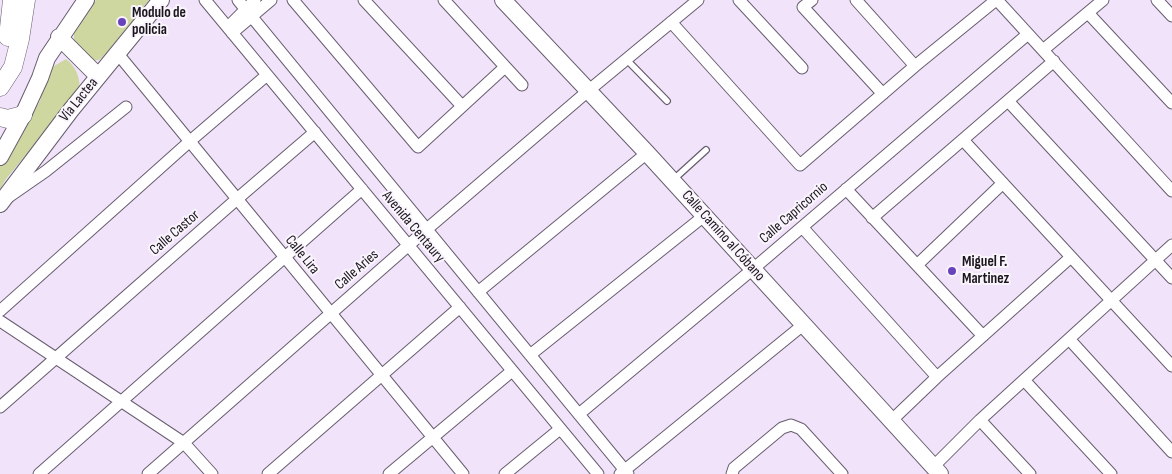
<!DOCTYPE html>
<html>
<head>
<meta charset="utf-8">
<style>
	body { margin:0 }
	canvas { display:block; background:#f1e4fa }
</style>
</head>
<body>
<canvas width="1172" height="474"></canvas>
<script>
const ctx = document.querySelector('canvas').getContext('2d');
ctx.lineJoin = 'round';
function fill(path, color) { ctx.fillStyle = color; ctx.fill(path, 'evenodd'); }
function trace(path, color, width, dash) { ctx.strokeStyle = color; ctx.lineWidth = width; ctx.lineCap = dash ? 'butt' : 'round'; ctx.setLineDash(dash || []); ctx.stroke(path); }
function label(font, color, halo, rows, align = 'center') {
  ctx.font = font + ' "Sofia Sans Condensed",sans-serif'; ctx.lineWidth = 4; ctx.setLineDash([]); ctx.textBaseline = 'middle'; ctx.strokeStyle = halo; ctx.fillStyle = color; for (const [text, x, y, turn = 0] of rows) {
    ctx.save(); ctx.translate(x, y); ctx.rotate((+turn || 0) * Math.PI / 180); ctx.textAlign = isNaN(turn) ? turn : align; if (halo) ctx.strokeText(text, 0, 0); ctx.fillText(text, 0, 0); ctx.restore();
  }
}
const green = new Path2D(`
	M96,0H149L113,47L99,60L91,61L74,46V32Z
	M66,59C77,68 79,76 80,89L6,179L0,189V166L40,101L44,81L54,66Z`);
const lane = new Path2D(`
	M626,59L667,101
	M673,180L706,150`);
const street = new Path2D(`
	M205,0L598,474
	M238,0L628,474
	M293,0L418,147L505,67
	M364,0L462,106
	M444,0L522,85
	M739,0L802,68
	M812,0L803,7L883,94
	M856,0L915,66
	M997,0L1172,191
	M1157,0L1172,16
	M1088,13L1172,103
	M671,22L800,165L915,66L996,0
	M228,27L255,0
	M232,33L271,0
	M1043,50L1103,0
	M118,54L463,474
	M1008,101L1172,278
	M963,140L1172,366
	M846,189L983,336
	M10,196L46,171L126,107
	M872,218L1054,61
	M802,227L937,377
	M917,265L1003,183
	M478,292L647,153
	M0,311L189,142L267,75
	M0,321L184,443L212,474
	M1069,339L1172,452
	M530,355L704,216
	M1024,380L1111,474
	M0,407L237,199L315,132
	M579,414L753,269L1028,34
	M980,420L1030,474
	M891,421L937,377L1071,257
	M934,466L980,420L1172,245
	M39,474L362,189
	M148,474L427,229L588,91L698,0
	M268,474L460,307
	M389,474L512,371
	M505,474L560,429
	M620,474L803,325
	M732,474L734,468L782,428L791,425L801,429L842,474`);
const secondary = new Path2D(`
	M503,0L647,153L940,474
	M59,37L98,76
	M0,157L23,115L40,78L47,58L86,0
	M0,204L71,110L161,0`);
const primary = new Path2D(`
	M8,37L12,0
	M0,87L13,67L20,39L26,0
	M0,117L8,119L23,115`);
const markers = [
	[122,22,5,"#6842bb"],
	[952,271,5,"#6842bb"]
];
const poiNames = [
	["Modulo de",132,13],
	["policia",132,30],
	["Miguel F.",962,262],
	["Martinez",962,279]
];
const streetNames = [
	["Vía Lactea",79,100,-51],
	["Calle Capricornio",794,213,-41],
	["Avenida Centaury",413,227,50],
	["Calle Castor",175,233,-41],
	["Calle Camino al Cóbano",723,236,48],
	["Calle Lira",302,255,51],
	["Calle Aries",357,270,-41]
];
fill(green, '#ced7a0');
trace(lane, '#685d6f', 8);
trace(street, '#685d6f', 13);
trace(secondary, '#685d6f', 18);
trace(primary, '#685d6f', 19);
trace(lane, '#fff', 5.5);
trace(street, '#fff', 11);
trace(secondary, '#fff', 16);
trace(primary, '#fff', 18);
for (const [x, y, r, color] of markers) { const dot = new Path2D(); dot.arc(x, y, r, 0, 2 * Math.PI); ctx.fillStyle = color; ctx.fill(dot); trace(dot, '#faf4fd', 2); }
label('bold 15px', '#1a151d', '#faf4fd', poiNames, 'left');
label('15px', '#1a151d', '#faf4fd', streetNames);
</script>
</body>
</html>
